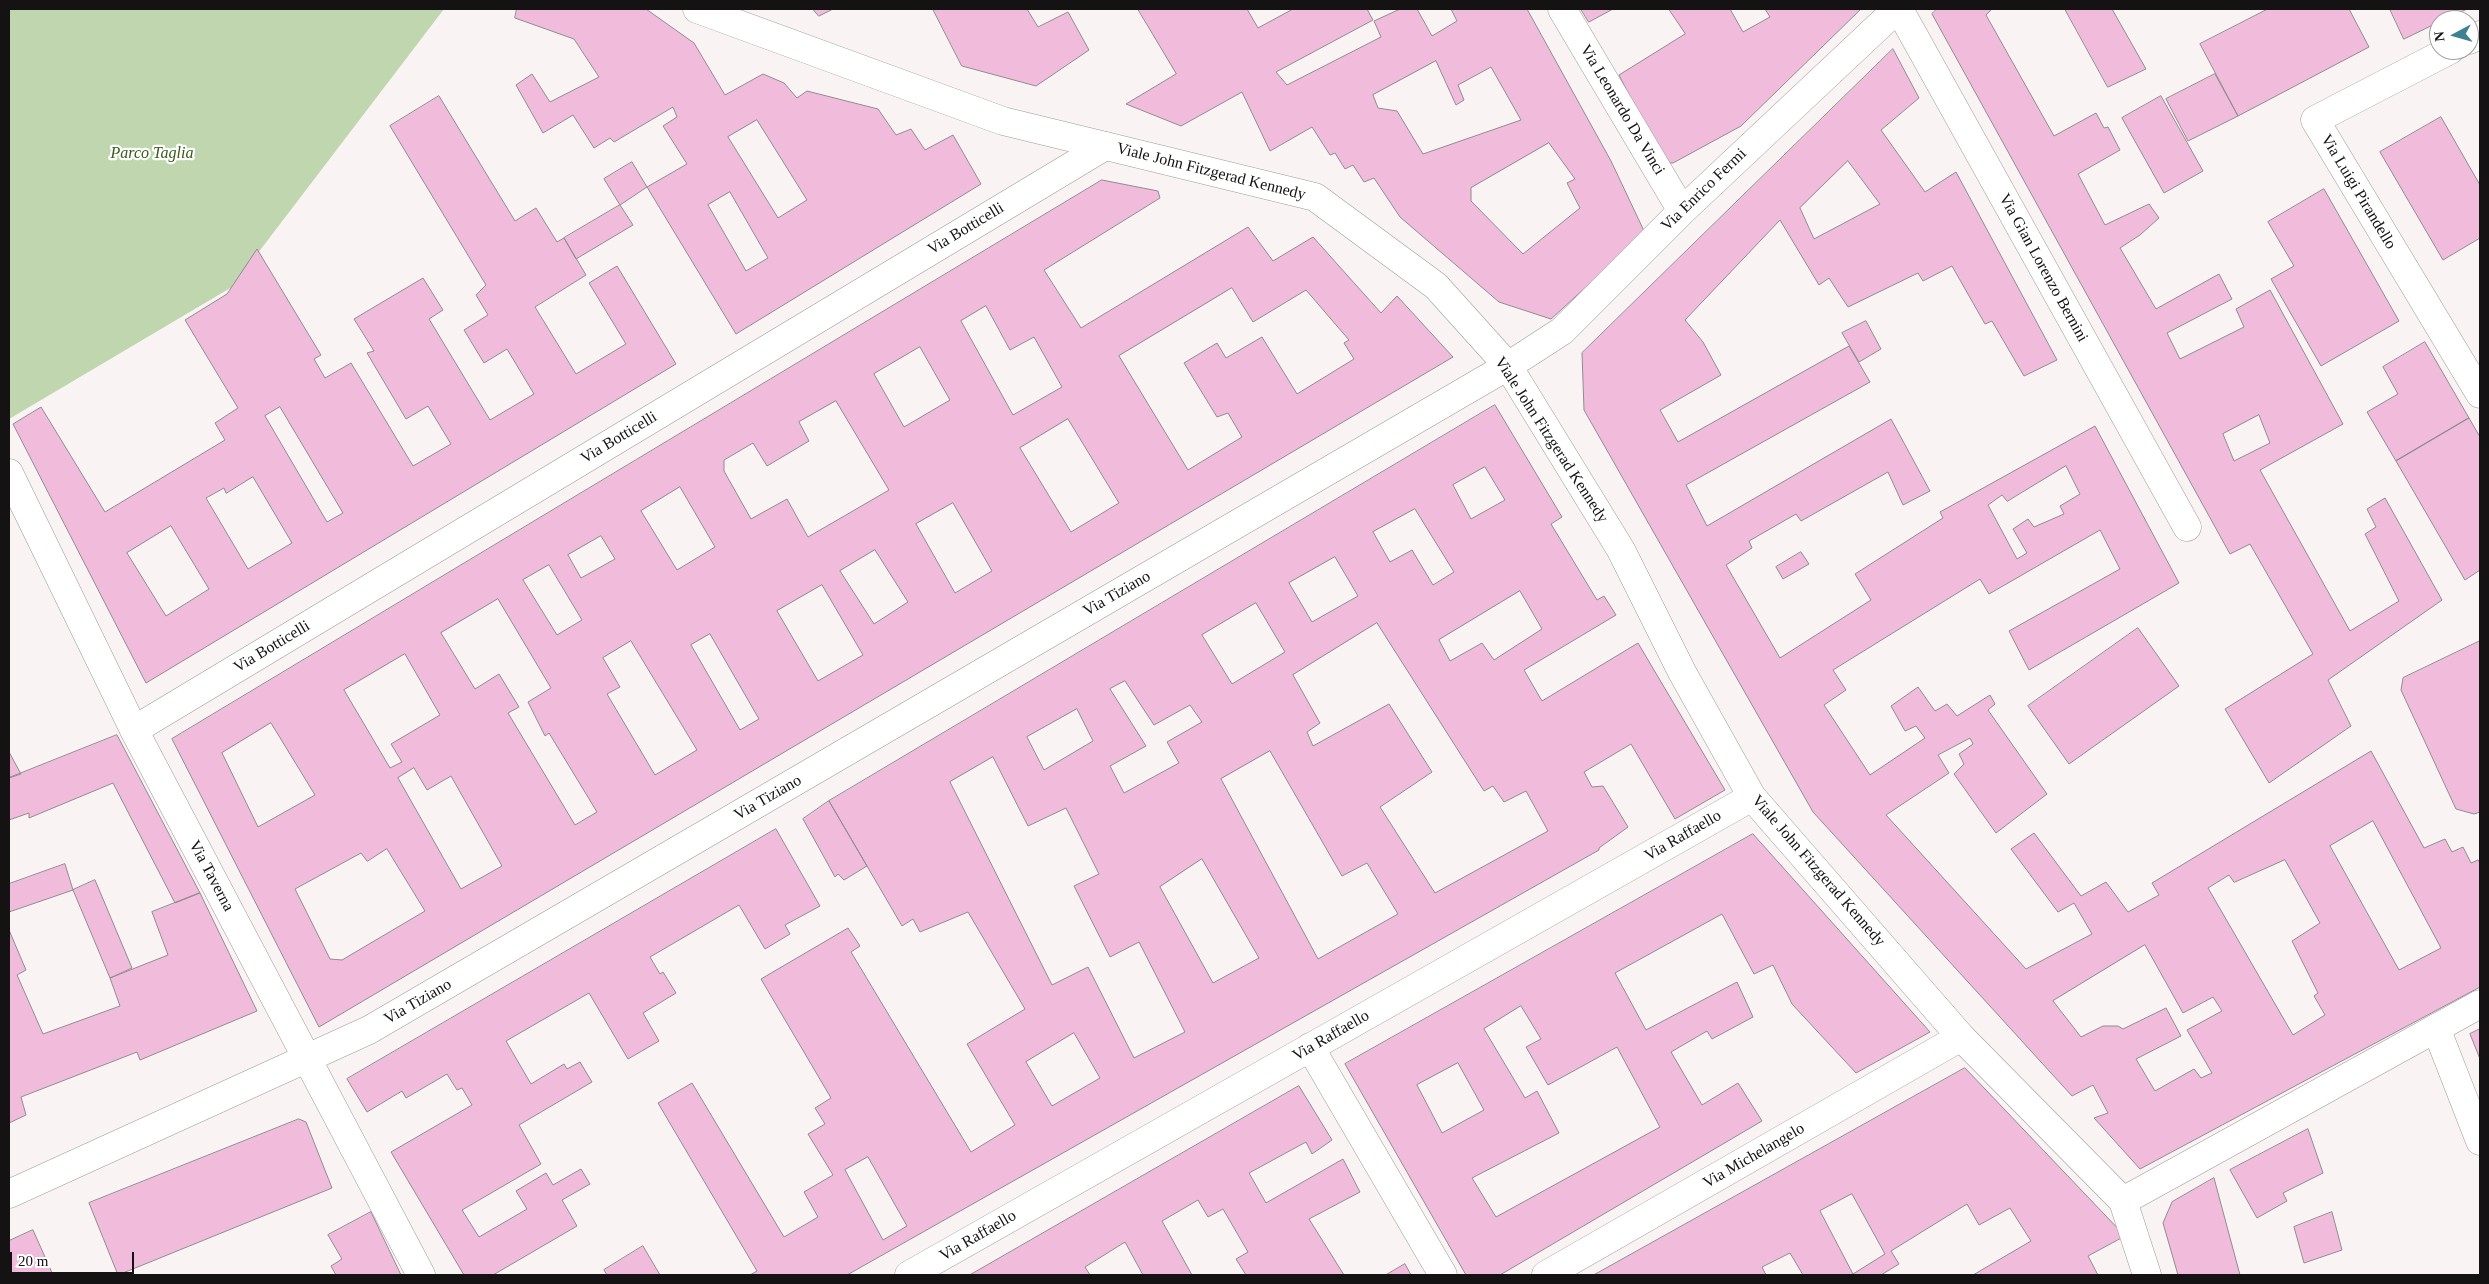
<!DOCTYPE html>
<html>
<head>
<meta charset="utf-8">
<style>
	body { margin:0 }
	#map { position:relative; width:2489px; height:1284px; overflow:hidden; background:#f9f4f3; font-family:Georgia,serif }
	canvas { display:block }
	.frame { position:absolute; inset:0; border:10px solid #141212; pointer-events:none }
	.north { position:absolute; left:2429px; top:10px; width:50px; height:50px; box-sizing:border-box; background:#fff; border:1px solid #a1a0a0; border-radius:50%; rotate:264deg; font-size:14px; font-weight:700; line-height:20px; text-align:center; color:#141212 }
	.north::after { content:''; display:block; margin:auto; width:18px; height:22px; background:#3e8291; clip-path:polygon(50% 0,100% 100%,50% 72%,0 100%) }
	.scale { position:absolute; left:10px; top:1252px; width:124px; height:22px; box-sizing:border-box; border:2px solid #141212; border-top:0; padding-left:6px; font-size:15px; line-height:18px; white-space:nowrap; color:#141212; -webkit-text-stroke:4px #fff; paint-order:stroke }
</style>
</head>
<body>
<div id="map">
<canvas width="2489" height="1284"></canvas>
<div class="frame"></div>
<div class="north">N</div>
<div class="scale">20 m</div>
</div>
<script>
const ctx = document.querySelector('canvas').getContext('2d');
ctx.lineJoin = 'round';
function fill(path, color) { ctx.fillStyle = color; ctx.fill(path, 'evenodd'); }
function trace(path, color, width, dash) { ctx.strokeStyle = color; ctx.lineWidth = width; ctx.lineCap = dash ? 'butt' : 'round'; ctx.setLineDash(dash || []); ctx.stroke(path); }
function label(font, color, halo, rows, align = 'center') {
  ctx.font = font + ' Georgia,serif'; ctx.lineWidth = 4.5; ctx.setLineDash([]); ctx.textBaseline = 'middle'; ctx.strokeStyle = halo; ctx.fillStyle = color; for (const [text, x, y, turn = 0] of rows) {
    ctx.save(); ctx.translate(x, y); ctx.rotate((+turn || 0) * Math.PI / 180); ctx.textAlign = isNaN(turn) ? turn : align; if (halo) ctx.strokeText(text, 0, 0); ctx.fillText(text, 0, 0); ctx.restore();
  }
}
const green = new Path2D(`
	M9,9H444L232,287L9,419Z`);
const building = new Path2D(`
	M517,9H646L694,43L725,95L763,74L784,83L797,98L807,91L878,109L896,135L911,129L925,150L953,135L981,184L736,334L647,187L687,164L663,126L677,117L673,107L614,142L610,138L594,148L573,115L543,133L516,85L532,74L550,102L599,77L574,39L515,18ZM757,120L807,200L778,218L728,137ZM730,192L768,258L746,271L708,205Z
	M813,9H833L819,16Z
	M933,9H1027L1038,27L1068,12L1089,50L1036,86L962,66Z
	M1138,9H1247L1258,28L1293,9H1367L1373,20L1276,72L1287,85L1381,37L1374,21L1400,9H1417L1432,36L1457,21L1451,9H1527L1611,161L1645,233L1551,319L1499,302L1400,217L1374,178L1364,182L1353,165L1345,169L1335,153L1330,155L1312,127L1270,151L1242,92L1181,126L1126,104L1176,74ZM1436,61L1456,105L1464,100L1458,85L1491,67L1521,120L1423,154L1397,111L1378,108L1373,95ZM1549,143L1575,179L1567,183L1580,208L1523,254L1471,201V188Z
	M1581,9H1613L1589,22Z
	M1669,9H1730L1743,32L1770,17L1765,9H1861L1741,126L1673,163H1663L1619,75L1685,34Z
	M1937,9H1992L1986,15L2054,136L2096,113L2104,128L2108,127L2120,150L2078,174L2105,225L2149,204L2159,218L2140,235L2120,248L2156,309L2219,274L2232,299L2167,333L2180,359L2244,327L2236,309L2270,290L2343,424L2260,470L2350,631L2399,601L2365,534L2376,527L2367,509L2385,498L2442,600L2328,680L2351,726L2269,783L2225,709L2313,654L2250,544L2230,554L1932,14ZM2259,415L2270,443L2234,461L2223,434Z
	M2065,9H2112L2146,69L2108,87Z
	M2268,9H2349L2369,47L2238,116L2200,44Z
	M2390,9H2467L2444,20H2439V22L2404,39Z
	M1893,49L1919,98L1881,130L1925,192L1956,172L2057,360L2024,376L1992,321L1985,324L1952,266L1923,281L1918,273L1848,307L1829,278L1819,285L1780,220L1685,320L1703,342L1721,375L1660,410L1678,442L1849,346L1870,382L1686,485L1707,526L1891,419L1930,491L1903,505L1888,472L1801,521L1796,514L1749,541L1752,548L1726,565L1780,658L1871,600L1855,574L1943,518L1940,512L2095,426L2179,583L2029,670L2009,631L2120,569L2100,530L1989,594L1980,579L1833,670L1846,690L1824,705L1870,775L1925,738L1916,726L1905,731L1891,706L1918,687L1935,711L1947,704L1957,716L1990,695L1995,704L1988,710L2047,794L1996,833L1954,774L1964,764L1959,754L1973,744L1970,738L1938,755L1949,773L1886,815L2026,969L2092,934L2074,903L2058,912L2011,849L2034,833L2081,896L2106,882L2128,912L2159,895L2152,883L2371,751L2424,848L2445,839L2452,852L2463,847L2471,863L2478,860L2480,863V987L2140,1169L2094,1118L2108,1113L2093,1085L2072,1096L1813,812L1584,410L1582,353ZM1848,161L1880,204L1814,239L1800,208ZM2066,466L2080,494L2060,506L2064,514L2034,527L2028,519L2013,529L2027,553L2017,559L1988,505L2002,495L2007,501ZM2373,821L2441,948L2399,970L2330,846ZM2285,860L2320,923L2292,941L2318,993L2314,996L2325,1015L2293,1035L2208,888L2229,875L2234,882ZM2145,945L2183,1013L2213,997L2222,1011L2187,1030L2212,1073L2201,1078L2194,1069L2155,1091L2136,1059L2181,1036L2166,1008L2123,1029L2118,1026H2103L2081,1037L2053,1001Z
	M2215,74L2238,116L2188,141L2166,99Z
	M439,96L515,221L536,208L557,242L564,238L586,275L535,307L576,374L626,344L589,283L617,266L676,364L146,683L13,424L41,407L105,512L225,440L215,423L238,408L185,320L227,294L257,249L321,355L314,359L325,378L351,363L413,466L451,444L428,406L406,419L367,353L374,351L354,319L423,278L443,310L429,319L490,420L534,394L507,349L484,363L464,330L488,315L476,295L486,285L390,126ZM280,407L343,513L327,522L265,416ZM253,477L292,543L248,569L206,498L224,488L226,493ZM171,526L209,589L166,616L127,553Z
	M2161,96L2203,171L2164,193L2122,118Z
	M2441,117L2480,185V238L2443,260L2380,152Z
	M632,162L647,187L620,205L604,179Z
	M1102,180L1158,191L1160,198L1044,270L1081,328L1248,227L1273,261L1313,237L1381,313L1397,296L1453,357L319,1027L172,739ZM1232,288L1253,322L1306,290L1349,340L1344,343L1354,359L1297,394L1262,337L1226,358L1217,343L1184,363L1217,417L1228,413L1242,437L1188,470L1119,356ZM986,306L1010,350L1034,337L1062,387L1013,415L961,321ZM920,347L950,400L904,427L874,374ZM836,401L889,490L808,537L787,499L751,519L724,471V460L753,443L767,466L809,441L799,422ZM1068,419L1119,503L1071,532L1020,448ZM680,487L715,547L677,570L641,511ZM953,503L992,571L955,593L916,524ZM601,536L615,559L581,578L568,555ZM875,550L908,602L874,624L840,571ZM549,565L582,620L557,635L523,580ZM822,585L863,655L818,681L777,611ZM498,599L551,688L528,702L545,736L549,733L597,812L575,825L508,713L519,707L499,674L475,689L441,633ZM710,634L759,719L740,730L691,645ZM631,641L697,750L655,775L607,694L620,687L603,658ZM405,654L440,715L391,744L402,762L390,768L344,690ZM271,723L315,795L258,827L222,753ZM414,768L427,790L451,776L502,866L461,889L398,778ZM387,849L425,911L342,960L330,959L295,889L361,853L367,861Z
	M2324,189L2399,321L2321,366L2271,279L2294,266L2268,222Z
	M620,205L633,225L576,259L564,238Z
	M1866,321L1881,349L1859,362L1842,333Z
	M2425,342L2469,418L2396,461L2367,412L2398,394L2383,367Z
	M1495,405L1562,517L1551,524L1597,600L1604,596L1616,615L1524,670L1542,701L1638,643L1725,790L1675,819L1631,744L1584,772L1592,787L1603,786L1628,827L1599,848V850L847,1275H750L757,1271L658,1103L692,1083L784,1237L818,1217L804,1192L833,1175L808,1134L825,1124L815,1108L831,1098L761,979L848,928L860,946L851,952L971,1152L1015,1125L967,1044L1025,1009L968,912L920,932L913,919L902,926L829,801ZM1485,467L1505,500L1471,519L1453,485ZM1415,509L1454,572L1433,585L1412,550L1390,562L1373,532ZM1335,557L1358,596L1312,622L1289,583ZM1520,591L1542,629L1494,660L1482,643L1450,661L1439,640ZM1256,603L1285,652L1232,684L1202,635ZM1377,623L1484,791L1493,786L1504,802L1526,791L1548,831L1435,893L1380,807L1432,772L1389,704L1313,746L1307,732L1320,723L1293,675ZM1125,681L1154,725L1190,705L1202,722L1167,742L1179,763L1124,793L1110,766L1146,746L1110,689ZM1077,709L1093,741L1044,770L1027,737ZM1270,751L1342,876L1367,863L1398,914L1318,959L1221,779ZM993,757L1028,826L1066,808L1099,874L1074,886L1110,957L1139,942L1185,1032L1134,1058L1088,967L1052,985L950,782ZM1202,859L1259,958L1213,983L1160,887ZM1074,1033L1100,1078L1052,1106L1026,1062ZM868,1157L907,1226L883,1240L845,1170Z
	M2469,418L2480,437V570L2465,580L2396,461Z
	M1801,552L1809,564L1783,579L1776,567Z
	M2138,628L2179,686L2069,764L2028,706Z
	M2480,641V812L2474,814L2456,809L2401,690L2403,678Z
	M117,735L200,893L175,903L113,783L29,818V813L9,820V778Z
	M9,752L21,774L9,778Z
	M829,801L867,866L844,880L838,874L835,877L803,819Z
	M776,829L820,906L785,925L790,934L765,949L739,905L650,957L660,974L663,972L676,993L643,1013L659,1041L628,1059L589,993L506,1041L531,1084L564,1064L567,1069L580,1062L592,1082L519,1125L541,1164L462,1210L479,1237L527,1209L516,1191L546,1173L553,1185L581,1169L590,1184L562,1200L577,1226L493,1275H464L391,1152L472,1105L462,1088L457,1090L447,1074L406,1098L402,1091L367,1112L347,1079Z
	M1753,834L1930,1032L1856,1073L1792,1004L1773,965L1754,974L1722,914L1615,973L1646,1030L1737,982L1753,1017L1712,1039L1707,1031L1671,1052L1702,1105L1738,1083L1762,1121L1500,1275H1466L1345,1064ZM1521,1006L1541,1039L1526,1047L1548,1085L1617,1047L1660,1127L1496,1217L1472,1178L1559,1133L1537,1091L1525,1098L1484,1029ZM1458,1063L1484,1110L1442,1133L1417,1085Z
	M65,864L73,890L9,912V884Z
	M95,880L132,968L110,978L73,890Z
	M200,893L257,1011L140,1060L137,1052L21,1097L26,1115L9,1123V930L26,970L17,975L43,1034L120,1006L110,978L168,955L152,912Z
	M2480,1029V1059L2470,1034Z
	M1965,1068L2125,1236L2088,1256L2098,1275H1973L2031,1241L2010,1208L1979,1225L1967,1204L1891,1251L1899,1264L1881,1275H1803L1790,1253L1762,1267L1766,1275H1594ZM1852,1194L1885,1254L1853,1274L1820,1211Z
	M1299,1086L1332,1140L1312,1154L1306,1142L1249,1173L1266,1203L1343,1159L1360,1192L1309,1219L1344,1275H1246L1236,1259L1248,1252L1223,1209L1208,1217L1198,1200L1162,1221L1192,1275H1143L1125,1242L1085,1267L1090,1275H970Z
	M299,1119L306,1122L332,1188L118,1275L89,1203Z
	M2308,1129L2323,1173L2283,1193L2287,1201L2257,1218L2230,1170Z
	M2214,1178L2240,1275H2178L2163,1223L2172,1202Z
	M371,1212L401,1275H336L331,1266L342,1259L328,1235Z
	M2332,1212L2342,1250L2304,1263L2294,1227Z
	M33,1230L53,1275H9V1241Z
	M643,1246L660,1275H607L604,1270Z
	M1405,1264L1411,1275H1386Z`);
const minor = new Path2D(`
	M1562,9L1682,211
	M1899,9L2187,527
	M2469,40L2480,35
	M2450,50L2315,120L2480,394
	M9,473L134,730L421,1275
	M134,730L1105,146
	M2436,1028L2480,1141
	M1310,1047L1443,1275
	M9,1194L369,1030L1508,366L1562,331L1682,211L1897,9
	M909,1275L1752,797
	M1546,1275L1961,1037`);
const tertiary = new Path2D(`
	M697,9L1003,121L1315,197L1436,286L1508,366L1621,550L1682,672L1752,797L1961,1037L2123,1201L2147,1275
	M2123,1201L2480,1004`);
const streetNames = [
	["Via Leonardo Da Vinci",1622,110,59],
	["Viale John Fitzgerad Kennedy",1211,172,14],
	["Via Enrico Fermi",1704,190,-44],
	["Via Luigi Pirandello",2358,192,59],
	["Via Botticelli",966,229,-31],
	["Via Gian Lorenzo Bernini",2043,268,61],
	["Via Botticelli",619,438,-31],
	["Viale John Fitzgerad Kennedy",1551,440,57],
	["Via Tiziano",1117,594,-30],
	["Via Botticelli",272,647,-31],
	["Via Tiziano",768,798,-30],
	["Via Raffaello",1683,836,-30],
	["Viale John Fitzgerad Kennedy",1818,871,49],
	["Via Taverna",211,876,62],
	["Via Tiziano",418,1002,-30],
	["Via Raffaello",1331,1036,-30],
	["Via Michelangelo",1754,1156,-30],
	["Via Raffaello",978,1236,-30]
];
const parkNames = [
	["Parco Taglia",152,154]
];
fill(green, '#bfd6ae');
fill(building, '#f1bcdc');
trace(building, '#8f8c8e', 1);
trace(minor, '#9f9b99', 29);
trace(tertiary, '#9f9b99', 29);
trace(minor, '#fff', 28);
trace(tertiary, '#fff', 28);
label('16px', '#141212', '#fff', streetNames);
label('italic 16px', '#385a16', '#fff', parkNames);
</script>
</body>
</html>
